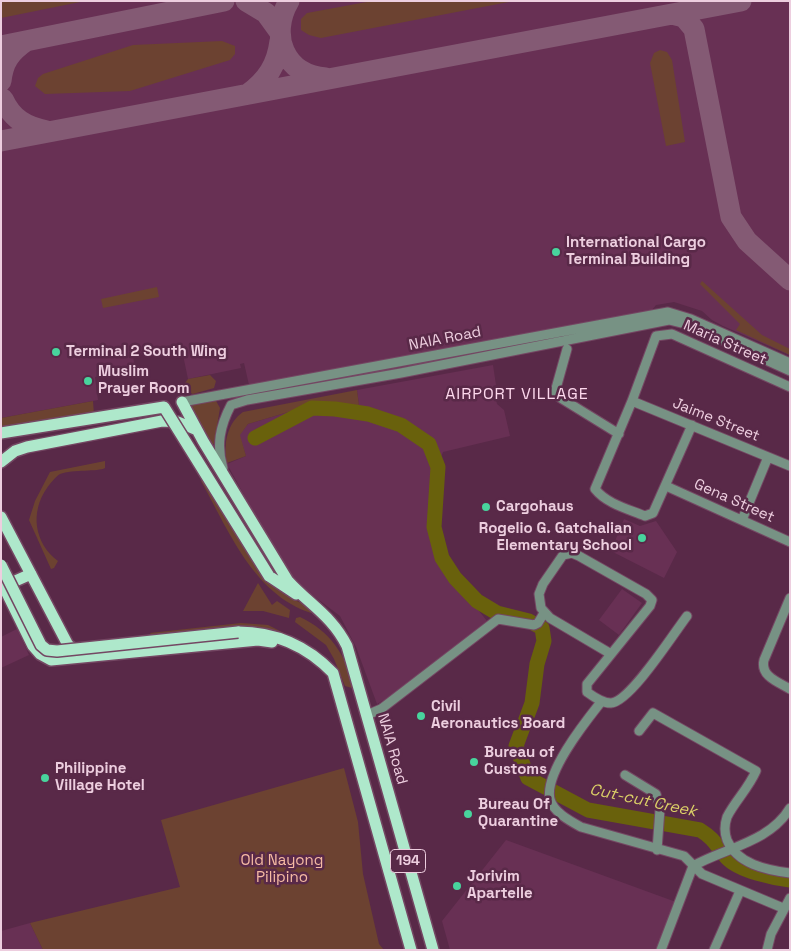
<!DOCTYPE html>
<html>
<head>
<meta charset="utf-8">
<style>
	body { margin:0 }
	#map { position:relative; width:791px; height:951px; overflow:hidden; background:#592948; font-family:"Space Grotesk",sans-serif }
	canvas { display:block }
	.frame { position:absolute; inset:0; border:2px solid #edcedf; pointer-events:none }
</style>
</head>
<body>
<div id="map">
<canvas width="791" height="951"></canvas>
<div class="frame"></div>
</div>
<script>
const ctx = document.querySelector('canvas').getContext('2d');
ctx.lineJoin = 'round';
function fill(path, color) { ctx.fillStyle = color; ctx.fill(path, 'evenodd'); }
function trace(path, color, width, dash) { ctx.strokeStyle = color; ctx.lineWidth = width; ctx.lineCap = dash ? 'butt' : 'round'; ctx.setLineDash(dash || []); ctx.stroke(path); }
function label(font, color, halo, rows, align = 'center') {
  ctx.font = font + ' "Space Grotesk",sans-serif'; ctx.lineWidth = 5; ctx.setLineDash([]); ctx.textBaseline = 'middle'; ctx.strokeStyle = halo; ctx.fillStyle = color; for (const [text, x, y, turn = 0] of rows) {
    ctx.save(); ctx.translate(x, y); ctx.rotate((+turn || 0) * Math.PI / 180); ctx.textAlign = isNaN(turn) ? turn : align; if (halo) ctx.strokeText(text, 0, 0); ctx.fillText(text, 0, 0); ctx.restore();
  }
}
const built = new Path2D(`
	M1,1H790V355L723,326L712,320L702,311L674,302L656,305L652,310L249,385L244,363L240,364L241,368L188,379L183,355L171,357L169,350L133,356L135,369L95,377L98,400L1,418Z
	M493,365L496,385L493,386L497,404L504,410L510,436L443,452L438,465L433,540L437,558L487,621L393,695L377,704L356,647L340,616L290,578L227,464L246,456L239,435L248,424L312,405L357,407L359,405L357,390Z
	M624,519L640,526L656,521L677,552L664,578L611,551Z
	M622,589L642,603L619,635L599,620Z
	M17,629L29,655L1,668V637Z
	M506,840L676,902L657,950H450L442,921Z
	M30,923L43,950H1V931Z`);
const green = new Path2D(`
	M1,1H85L1,18Z
	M372,1H514L321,38L309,35L301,30V19L307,13Z
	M222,41L235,46V54L230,60L130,91L45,94L35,86L38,78L43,74L133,45Z
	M660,50L667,52L672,60L685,142L666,146L650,63L654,53Z
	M702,281L762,335L790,349V355L736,330L740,324L700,284Z
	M157,287L159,297L103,308L101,299Z
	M210,375L216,381L214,388L193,394L186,391L185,383L188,379Z
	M357,390L359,405L357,407L312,405L248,424L240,435L246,456L227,463C223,445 227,423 243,412Z
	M215,399L220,408L214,444L211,445L188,403Z
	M93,401L94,415L1,432V418Z
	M105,461V468C98,472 73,469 60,474C55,477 50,484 47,488C30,512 34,543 58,561L54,568L51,569L29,520L35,501L50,472Z
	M204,479L268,582L284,594L312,609L311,613C253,594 228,529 201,481Z
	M258,583L272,605L277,601L290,610L289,618L263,611H243Z
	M300,617C330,631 345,654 354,686L352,688L345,686L334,659L326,645L295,622L296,618Z
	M241,623L268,625L296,639L152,636L150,633Z
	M344,768L358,822L363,874L379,944L384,950H43L30,923L180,887L161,820Z`);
const river = new Path2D(`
	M255,438L312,408L335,409L368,414L401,425L429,444L438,467L434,527L442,558L455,578L477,601L497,613L529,621L542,628L544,641L537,664L532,703L516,746L528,778L588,810L700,830C716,840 716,846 727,858C739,871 773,878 790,880`);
const taxiway = new Path2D(`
	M246,1L266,13L279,31
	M289,1C269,35 284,75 326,78
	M672,14L684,17L694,29L731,217L747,241L790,280
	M1,46L224,1
	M1,81C3,62 10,52 26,41
	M248,94C267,80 277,65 280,41
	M3,99C12,119 26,127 47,131
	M1,141L741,1`);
const minor = new Path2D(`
	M567,349L555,392L559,397L619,434
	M632,401L790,466
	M182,402L668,312L691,319L790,363
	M692,425L653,513L645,516C628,509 607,504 595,489L632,401L656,336L672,334L790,387
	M223,468C216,445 220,426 231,405L247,400L401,373L669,320L689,325L790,371
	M666,486L790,542
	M742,520L768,457
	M790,598L764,660C760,676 778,682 790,689
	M611,654L550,618L541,608L539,594L543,584L563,555L572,553L579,556L646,594L652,600L650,606L587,684V692C594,697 602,703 611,703C630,702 674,633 687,616
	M601,702C586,721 544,773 550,799C553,812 570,821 581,827L684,856L702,874L783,908
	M367,715L381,709L498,619L534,625L538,623L544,613
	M639,731L653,713L756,771C748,789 735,801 727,817C724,826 724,832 727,840C737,864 766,870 790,873
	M625,775L656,794L660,809L657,850
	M693,866C725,848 770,842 790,808
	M661,950L693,866
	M714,950L740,891
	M767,950L771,934L790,898`);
const major = new Path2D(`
	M182,402L203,441L288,581C310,605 332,616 347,646L433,950
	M1,462L15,451L27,447L162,421L178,422L197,430
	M1,517L68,645L79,653
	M269,576L296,594
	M1,581L33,646L40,654L51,660L258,640L272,642
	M4,586L31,574
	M238,632C276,632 307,646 333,673L411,950`);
const majorBridge = new Path2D(`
	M1,433L164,407L269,576
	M1,565L41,645L47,650L57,651L238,632`);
const markers = [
	[556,252,5,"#48d49d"],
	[56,352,5,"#48d49d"],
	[88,381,5,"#48d49d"],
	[486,507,5,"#48d49d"],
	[642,538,5,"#48d49d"],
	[421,716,5,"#48d49d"],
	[474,762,5,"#48d49d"],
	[45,778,5,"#48d49d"],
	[468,814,5,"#48d49d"],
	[457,886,5,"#48d49d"]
];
const shields = [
	[408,861,35]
];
const shieldNames = [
	["194",408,861]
];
const poiNames = [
	["International Cargo",566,243],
	["Terminal Building",566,260],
	["Terminal 2 South Wing",66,352],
	["Muslim",98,372],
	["Prayer Room",98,389],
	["Cargohaus",496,507],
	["Rogelio G. Gatchalian",632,529,"right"],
	["Elementary School",632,546,"right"],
	["Civil",431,707],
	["Aeronautics Board",431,724],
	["Bureau of",484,753],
	["Customs",484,770],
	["Philippine",55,769],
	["Village Hotel",55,786],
	["Bureau Of",478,805],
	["Quarantine",478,822],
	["Jorivim",467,877],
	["Apartelle",467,894]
];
const streetNames = [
	["NAIA Road",445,339,-11],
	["Maria Street",725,343,24],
	["Jaime Street",716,420,22],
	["Gena Street",734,501,24],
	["NAIA Road",392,749,74]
];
const parkNames = [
	["Old Nayong",282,861],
	["Pilipino",282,878]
];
const neighbourhoodNames = [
	["AIRPORT VILLAGE",517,395]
];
const waterNames = [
	["Cut-cut Creek",643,801,12]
];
fill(built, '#683054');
fill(green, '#6c4231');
trace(river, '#69610c', 15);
trace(taxiway, '#845a74', 21);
trace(minor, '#744763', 11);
trace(major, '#744763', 14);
trace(minor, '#779284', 9);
trace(major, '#aee8cb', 11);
trace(majorBridge, '#744763', 14, []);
trace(majorBridge, '#aee8cb', 11);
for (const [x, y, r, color] of markers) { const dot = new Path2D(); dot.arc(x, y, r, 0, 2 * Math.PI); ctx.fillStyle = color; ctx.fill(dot); trace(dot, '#592948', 2); }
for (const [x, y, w] of shields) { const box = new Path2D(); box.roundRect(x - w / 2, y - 11.5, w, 23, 4); ctx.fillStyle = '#592948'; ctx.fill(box); trace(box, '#edcedf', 1); }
label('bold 14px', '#edcedf', null, shieldNames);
label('bold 15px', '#edcedf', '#592948', poiNames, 'left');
label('15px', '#edcedf', '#592948', streetNames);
label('15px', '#f6bba3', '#592948', parkNames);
ctx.letterSpacing = '1px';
label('16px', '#fdd8ed', '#592948', neighbourhoodNames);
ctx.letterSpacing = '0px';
label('italic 16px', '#dcd067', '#592948', waterNames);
</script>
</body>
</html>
